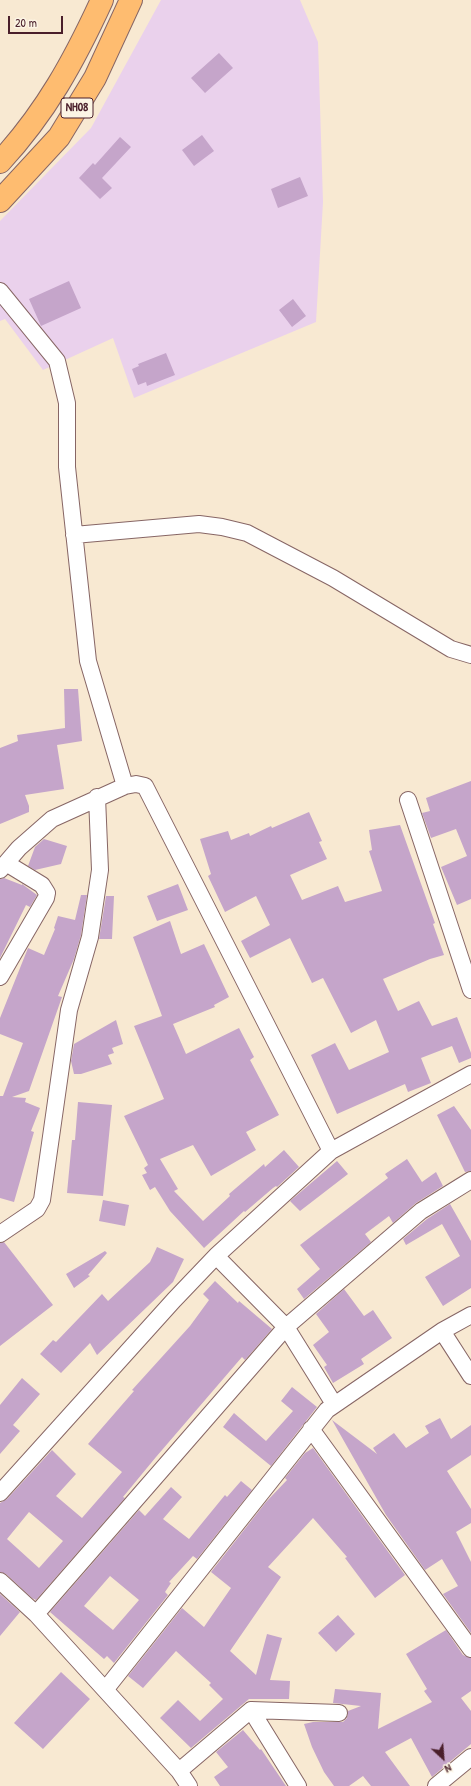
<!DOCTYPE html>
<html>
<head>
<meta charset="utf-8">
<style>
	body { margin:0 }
	#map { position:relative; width:471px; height:1786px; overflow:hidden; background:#f8e9d2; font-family:"Patrick Hand",sans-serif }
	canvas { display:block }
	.north { position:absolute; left:423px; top:1738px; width:40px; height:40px; -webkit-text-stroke:3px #fcf5e5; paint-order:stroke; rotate:154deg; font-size:11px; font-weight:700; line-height:16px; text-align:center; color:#4a1f2b }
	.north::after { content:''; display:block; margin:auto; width:14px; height:18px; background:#4a1f2b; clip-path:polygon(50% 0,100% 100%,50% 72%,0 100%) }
	.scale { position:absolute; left:8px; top:16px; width:55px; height:18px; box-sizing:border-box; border:2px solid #4a1f2b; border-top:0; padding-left:5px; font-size:12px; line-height:14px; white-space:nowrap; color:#4a1f2b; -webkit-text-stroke:3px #fcf5e5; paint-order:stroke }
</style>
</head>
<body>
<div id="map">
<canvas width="471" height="1786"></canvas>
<div class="north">N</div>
<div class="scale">20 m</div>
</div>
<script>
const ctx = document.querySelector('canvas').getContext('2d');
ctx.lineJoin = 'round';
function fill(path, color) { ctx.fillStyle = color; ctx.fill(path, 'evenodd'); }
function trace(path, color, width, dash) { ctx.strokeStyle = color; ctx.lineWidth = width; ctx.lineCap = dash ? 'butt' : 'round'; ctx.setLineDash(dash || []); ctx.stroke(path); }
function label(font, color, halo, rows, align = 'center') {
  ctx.font = font + ' "Patrick Hand",sans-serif'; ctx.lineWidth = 3; ctx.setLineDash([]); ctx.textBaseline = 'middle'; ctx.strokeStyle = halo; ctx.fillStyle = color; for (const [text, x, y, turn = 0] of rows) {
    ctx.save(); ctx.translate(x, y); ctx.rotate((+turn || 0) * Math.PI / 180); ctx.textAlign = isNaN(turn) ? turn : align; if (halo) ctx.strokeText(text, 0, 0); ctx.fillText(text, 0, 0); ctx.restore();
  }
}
const built = new Path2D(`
	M161,0H300L318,42L323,202L316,322L134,398L113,338L43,370L5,319L0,321V221L91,128Z`);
const building = new Path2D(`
	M219,53L233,68L205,93L191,78Z
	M202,135L214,151L194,166L182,150Z
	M120,137L131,147L102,178L112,188L100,199L79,178L93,163L95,165Z
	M300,177L308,196L278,208L271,189Z
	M69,281L81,308L41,326L29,299Z
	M293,299L306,316L292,327L279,310Z
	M166,353L175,375L147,386L146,382L138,385L132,369L139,366L138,364Z
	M64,689H78L82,741L57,745L64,789L25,795L29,806V812L0,824V748L18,741L17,735L65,728Z
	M471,781V899L457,905L441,867L467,856L456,829L431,838L422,813L430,811L426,798Z
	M309,812L322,841L319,842L327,859L290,875L302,900L338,886L345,902L382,891L369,851L372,850L369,830L400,825L435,923L433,924L444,955L430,959L383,979L398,1011L419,1001L432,1026L457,1017L471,1053V1058L459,1063L452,1046L421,1058L431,1083L408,1092L405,1084L337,1114L311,1055L335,1043L349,1070L389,1052L376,1020L351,1033L323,978L312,983L290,938L250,958L241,941L270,925L256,896L225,912L208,876L211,874L200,839L228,831L231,840L249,833L250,836L271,826L272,828Z
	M44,839L67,846L61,864L35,870L28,866L35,847Z
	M4,878L22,885V884L37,895L30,907L26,905L0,958V879Z
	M178,884L188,910L157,921L147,896Z
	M81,895H87L81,935L74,959L58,996L62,997L29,1091L12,1097L26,1098L25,1102L40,1108L31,1131L34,1132L14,1202L0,1198V1096H3L23,1043L0,1034V1018L28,948L44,955L55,929L54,928L58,916L75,920Z
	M106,896H114L112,939H99Z
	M170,921L181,954L204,944L229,997L214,1005L215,1007L173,1024L186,1054L239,1028L254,1057L250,1060L279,1115L246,1132L256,1150L211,1176L193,1145L160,1159L178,1189L174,1191L203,1221L230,1196L229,1194L264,1164L265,1167L284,1150L299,1167L277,1187L276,1186L273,1188L245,1212L244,1211L204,1248L170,1211L155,1187L150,1190L142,1175L147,1173L144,1168L148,1165L124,1116L164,1099L134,1026L162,1016L133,937Z
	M116,1020L123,1044L112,1048L114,1053L108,1055L112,1064L81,1074H74L71,1061L74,1044Z
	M78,1102L112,1105L103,1196L67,1193L72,1140H75Z
	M454,1106L471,1130V1171L465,1172L437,1115Z
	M407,1159L422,1182L436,1172L443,1186L416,1203L393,1223L389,1216L365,1234L371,1242L304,1299L297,1289L320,1269L300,1245L388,1178L385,1174Z
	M337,1161L348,1174L300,1211L290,1201Z
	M103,1200L129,1205L125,1226L99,1221Z
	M450,1204L471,1241V1288L443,1306L425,1277L460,1256L442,1224L406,1245L403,1239L427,1219Z
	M4,1242L53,1305L0,1346V1243Z
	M157,1247L184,1259L173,1282L97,1355L90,1343L61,1373L40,1354L53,1340L56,1342L102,1294L108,1301L150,1262Z
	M105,1251L107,1253L88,1275L90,1276L74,1288L66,1274Z
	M215,1281L238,1303L239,1301L272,1329L245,1360L242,1357L156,1457L123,1497L125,1498L36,1600L32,1598L6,1574L0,1572V1503L7,1499L52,1450L76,1474L56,1496L82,1518L122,1472L88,1444L134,1391L132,1390L190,1326L209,1300L203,1294ZM29,1512L63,1541L39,1568L7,1539Z
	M344,1289L364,1316L373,1310L392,1338L361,1359L364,1364L333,1383L324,1367L327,1365L313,1345L329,1332L316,1314Z
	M22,1378L40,1394L13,1425L20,1431L0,1454V1405Z
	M292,1387L317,1407L271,1466L223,1427L234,1413L266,1441L293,1411L281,1401Z
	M440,1418L451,1439L471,1425V1455L447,1471L471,1509V1523L456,1532L471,1562V1633L443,1594L458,1586L442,1559L425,1570L386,1515L332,1420L377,1454L373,1448L394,1433L406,1448L429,1433L425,1426Z
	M313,1448L405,1575L375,1598L345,1558L347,1557L313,1518L268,1567L281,1577L230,1651L256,1675L267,1634L282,1638L270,1680L290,1681L289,1699H249L191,1748L160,1718L178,1700L200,1721L223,1699L209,1685L211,1683L176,1651L143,1688L128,1676L182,1608L204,1627L231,1588L211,1572L266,1502L287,1480L285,1478L305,1453Z
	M241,1481L252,1490L197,1559L193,1556L169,1582L171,1583L165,1592L168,1595L114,1663L107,1656L104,1659L50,1612L139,1510L145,1516L171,1487L182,1497L163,1519L189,1539L225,1495L227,1497ZM110,1576L139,1600L113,1630L84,1606Z
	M0,1594L20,1612L0,1636Z
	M338,1615L355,1634L336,1652L318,1633Z
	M446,1630L463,1655L471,1658V1691L461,1698L471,1711V1744L432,1777L411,1738L385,1752L410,1786H371L363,1776L349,1786H334L324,1772L312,1747L304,1724L313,1722H343L347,1718L348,1711L361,1706L333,1703L335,1689L381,1693L378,1729L432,1702L424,1691L427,1689L406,1654Z
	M61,1672L90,1699L43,1749L14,1723Z
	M243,1730L260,1750L261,1749L286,1786H220L214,1777L228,1767L216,1752Z`);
const street = new Path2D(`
	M0,291L57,361L67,403V467L88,661L125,786
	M74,535L199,524L222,527L247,533L333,578L451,649L471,655
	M408,800L471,990
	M0,870L19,848L52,819L125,786L136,784L145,786L331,1151
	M0,977L46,898L47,893L42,885L6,863
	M0,1234L37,1209L42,1200L69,1010L90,937L100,870L97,797
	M216,1256L286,1327L334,1404
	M442,1331L471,1376
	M311,1429L471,1649
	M0,1493L174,1300L216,1256L331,1151L471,1074
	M0,1581L36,1614L179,1771L189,1786
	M36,1614L286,1327L421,1211L471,1180
	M105,1690L327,1410L442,1331L471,1315
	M251,1710L298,1786
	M179,1771L251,1710L339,1713
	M436,1786L471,1757`);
const highway = new Path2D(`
	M0,162C46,112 74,61 102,0
	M0,201L59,137L95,78L131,0`);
const shields = [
	[77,108,32]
];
const shieldNames = [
	["NH08",77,108]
];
fill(built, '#ead1ec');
fill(building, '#c5a5ca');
trace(street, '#876665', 18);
trace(highway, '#876665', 24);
trace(street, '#fff', 16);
trace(highway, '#febc70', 22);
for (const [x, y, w] of shields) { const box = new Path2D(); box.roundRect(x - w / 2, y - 10, w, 20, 3); ctx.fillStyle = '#fcf5e5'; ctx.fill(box); trace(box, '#4a1f2b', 1); }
label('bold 12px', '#4a1f2b', null, shieldNames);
</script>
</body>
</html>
